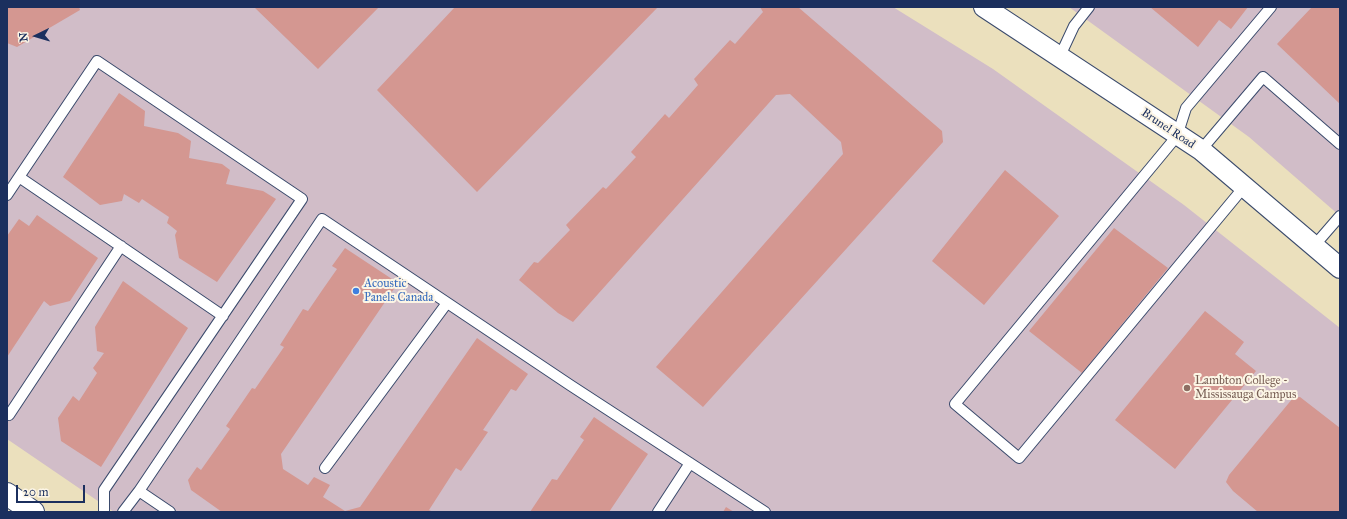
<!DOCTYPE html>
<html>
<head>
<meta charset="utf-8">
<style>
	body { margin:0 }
	#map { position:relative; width:1347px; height:519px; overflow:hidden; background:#ebe0bd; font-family:"IM FELL Great Primer",serif }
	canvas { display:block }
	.frame { position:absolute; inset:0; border:8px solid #1b2f5e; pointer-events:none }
	.north { position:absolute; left:16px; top:16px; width:40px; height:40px; -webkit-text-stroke:3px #fcf5e5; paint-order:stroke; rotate:265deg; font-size:11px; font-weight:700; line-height:16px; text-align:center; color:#1b2f5e }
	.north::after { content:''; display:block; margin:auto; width:14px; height:18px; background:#1b2f5e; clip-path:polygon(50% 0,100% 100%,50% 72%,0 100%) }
	.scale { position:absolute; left:16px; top:485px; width:69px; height:18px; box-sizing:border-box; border:2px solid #1b2f5e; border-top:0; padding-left:5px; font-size:12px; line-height:14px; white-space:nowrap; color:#1b2f5e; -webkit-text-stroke:3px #fcf5e5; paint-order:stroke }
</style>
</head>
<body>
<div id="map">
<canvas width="1347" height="519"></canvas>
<div class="frame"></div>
<div class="north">N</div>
<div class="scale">20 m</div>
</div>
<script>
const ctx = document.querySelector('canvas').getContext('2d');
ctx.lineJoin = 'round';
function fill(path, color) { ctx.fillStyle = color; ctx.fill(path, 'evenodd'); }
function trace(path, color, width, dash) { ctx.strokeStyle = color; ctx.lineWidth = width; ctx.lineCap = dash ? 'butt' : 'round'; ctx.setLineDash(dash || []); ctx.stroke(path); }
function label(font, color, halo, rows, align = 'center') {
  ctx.font = font + ' "IM FELL Great Primer",serif'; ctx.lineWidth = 4; ctx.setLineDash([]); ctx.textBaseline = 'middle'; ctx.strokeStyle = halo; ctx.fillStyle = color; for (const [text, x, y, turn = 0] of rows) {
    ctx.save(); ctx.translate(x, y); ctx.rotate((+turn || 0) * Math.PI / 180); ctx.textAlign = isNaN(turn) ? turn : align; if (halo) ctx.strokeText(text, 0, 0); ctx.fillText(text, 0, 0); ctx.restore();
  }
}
const industrial = new Path2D(`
	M7,7H893L993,69L1184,205L1340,328V512H114L7,439Z
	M1069,7H1340V216L1249,137Z`);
const building = new Path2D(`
	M7,7H79L80,10L17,47L7,43Z
	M254,7H379L318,69Z
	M455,7H658L477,192L377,90Z
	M760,7H798L942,131L943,142L703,407L656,367L843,154L841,142L790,94L776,95L573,322L558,313L519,280L534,262L538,263L570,230L566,225L603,187L606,189L636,157L631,152L665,114L669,118L698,85L694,79L730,40L735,44L763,12Z
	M1150,7H1248L1231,29L1219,20L1198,47Z
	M1312,7H1340V104L1277,44Z
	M119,93L145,111L144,126L178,133L191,141L189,158L222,164L230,170L226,184L263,191L276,199L217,282L179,258L175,235L177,231L167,223L169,217L142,199L139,203L124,194L122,201L100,205L63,177Z
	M1005,170L1059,216L984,305L932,261Z
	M37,215L98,258L70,301L50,306L44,301L7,357V236L19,219L29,226Z
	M1114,228L1168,268L1082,373L1029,331Z
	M345,248L398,283L281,454L283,469L308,485L314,477L330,485L323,497L345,511L360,507L477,338L528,374L516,391L511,389L483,430L488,432L461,471L456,468L429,510L433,512H222L191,490L188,480L197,467L201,470L230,429L226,426L252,388L255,389L284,347L280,345L303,309L308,311L323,289L337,269L332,266Z
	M123,281L188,328L101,467L61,441L58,418L73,396L79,401L97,373L93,368L104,353L97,351L95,327Z
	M1205,311L1244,342L1235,354L1256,371L1175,469L1115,420Z
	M1300,397L1340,428V512H1258L1233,491L1226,482L1229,475L1293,398Z
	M594,417L648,454L609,512H530L552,479L557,480L584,440L580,437Z
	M726,507L734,512H723Z`);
const service = new Path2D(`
	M1060,56L1074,26L1089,7
	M1201,150L1263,77L1340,144
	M19,177L97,61L302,199L104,490V512
	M1244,187L1019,458L955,404L1177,136L1186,108L1271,7
	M7,195L19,177L223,316
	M1314,246L1340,216
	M7,414L9,415L121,246
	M325,468L447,303
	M139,491L170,512
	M123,512L139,491L322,219L570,385L765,512
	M658,512L690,463`);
const minor = new Path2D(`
	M984,7L1201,150L1340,268`);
const secondary = new Path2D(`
	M7,494L33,512`);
const markers = [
	[356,291,4,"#3f7fe0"],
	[1187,388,4,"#8d6e63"]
];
const streetNames = [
	["Brunel Road",1168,129,34]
];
const shopNames = [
	["Acoustic",364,284],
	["Panels Canada",364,298]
];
const educationNames = [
	["Lambton College -",1195,381],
	["Mississauga Campus",1195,395]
];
fill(industrial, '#d1bdc8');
fill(building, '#d49791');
trace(service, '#3a4a6c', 12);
trace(minor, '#3a4a6c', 22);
trace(secondary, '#3a4a6c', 24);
trace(service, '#fff', 10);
trace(minor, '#fff', 20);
trace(secondary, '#fff', 22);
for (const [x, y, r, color] of markers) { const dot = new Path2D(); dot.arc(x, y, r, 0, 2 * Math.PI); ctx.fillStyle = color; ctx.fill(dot); trace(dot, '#fcf5e5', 1.5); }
label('12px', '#1b2f5e', '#fcf5e5', streetNames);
label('12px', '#366cbe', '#fcf5e5', shopNames, 'left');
label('12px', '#785e54', '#fcf5e5', educationNames, 'left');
</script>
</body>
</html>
